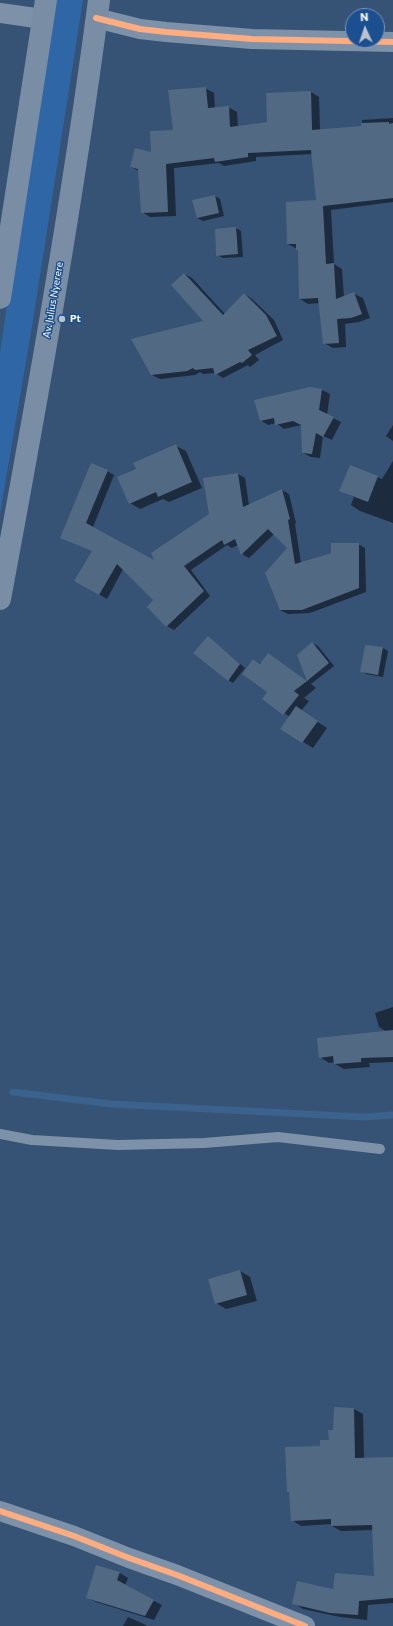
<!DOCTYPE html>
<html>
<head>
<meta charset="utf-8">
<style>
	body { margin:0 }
	#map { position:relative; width:393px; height:1626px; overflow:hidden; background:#365274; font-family:Commissioner,sans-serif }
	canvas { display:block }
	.north { position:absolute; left:345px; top:8px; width:40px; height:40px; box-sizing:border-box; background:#1b4f8f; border:1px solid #7695bc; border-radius:50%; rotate:357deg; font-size:11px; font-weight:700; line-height:16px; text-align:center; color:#fff }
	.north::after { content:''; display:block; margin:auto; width:14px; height:18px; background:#b9c2ce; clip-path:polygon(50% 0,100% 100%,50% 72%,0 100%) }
</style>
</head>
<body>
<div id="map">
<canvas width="393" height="1626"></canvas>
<div class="north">N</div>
</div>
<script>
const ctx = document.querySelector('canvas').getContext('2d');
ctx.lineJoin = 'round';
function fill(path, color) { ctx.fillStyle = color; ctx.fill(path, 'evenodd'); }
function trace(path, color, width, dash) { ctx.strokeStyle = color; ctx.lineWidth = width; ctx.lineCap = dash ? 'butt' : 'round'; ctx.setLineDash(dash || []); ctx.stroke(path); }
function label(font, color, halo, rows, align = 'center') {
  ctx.font = font + ' Commissioner,sans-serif'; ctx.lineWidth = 3; ctx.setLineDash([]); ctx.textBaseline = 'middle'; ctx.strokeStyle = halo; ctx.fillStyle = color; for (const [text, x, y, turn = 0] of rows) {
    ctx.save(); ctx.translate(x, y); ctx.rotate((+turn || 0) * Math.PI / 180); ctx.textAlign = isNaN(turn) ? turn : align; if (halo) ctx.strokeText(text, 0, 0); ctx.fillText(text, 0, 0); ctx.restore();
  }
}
const green = new Path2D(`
	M51,0H83L33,321L0,514V353Z`);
const shadow = new Path2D(`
	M205,88L214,93L215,108L228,107L237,112L238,127L268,122L311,92L319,97L320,130L362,127V120L393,118V202L331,210L334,264L342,269L344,297L354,294L363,298L370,318L359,322L345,324L346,347L333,348L324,343L320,303L308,304L300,299L299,250L288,244L317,201L313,154L256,157V161L224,166L219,163L174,168L176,216L150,217L142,212L139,171L131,167L152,153L174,131Z
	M215,196L220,199L224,216L203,221L197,218Z
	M236,228L241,231L243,257L223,258L217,255Z
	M185,274L192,278L225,314L245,294L252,299L274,320L283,340L255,355L259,360L250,367L248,365L223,378L215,373L203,374L200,372L195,375L160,379L152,375L205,321Z
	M310,388L322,390L330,394L327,415L341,422L332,440L323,436L320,458L311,457L303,453L302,425L284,429L276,423L268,425L260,420Z
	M393,425V441L386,436Z
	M176,446L186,451L202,488L169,502L163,499L140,509L130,503L137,470Z
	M393,461V523L360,511L351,505L354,497L341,491L350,466L382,479Z
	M107,471L114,475L93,527L156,562L210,514L238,474L245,478L249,505L282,490L289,494L296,523L295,524L301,563L358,544L365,548L366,592L310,613L288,614L280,610L289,548L274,534L249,558L242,554L238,545L232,548L227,545L191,570L210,596L174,630L167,626L154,600L123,569L107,599L76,581L93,551L62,538Z
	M213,641L245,668L233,683L228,680Z
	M312,643L318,646L334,666L311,684L316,688L304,698L309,701L301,711L327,728L313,748L282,729L290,717L263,699L268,692L254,660L261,664L268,654L308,682L298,655Z
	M365,646L383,648L388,651L383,677L366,674L361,671Z
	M393,1007V1062L369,1063L370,1067L344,1069L335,1064V1062L329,1063L320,1057L387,1032L379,1027L375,1013Z
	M240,1271L250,1277L257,1301L226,1309L216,1303Z
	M354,1409L363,1414L364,1459L393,1458V1603L368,1605L367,1620L340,1617L303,1609L294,1603L375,1577L373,1530L341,1531L332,1526V1524L301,1526L292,1520L291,1493L288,1492L321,1447L330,1441L334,1431Z
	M97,1566L120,1573L128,1578L125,1586L162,1605L154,1620L96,1602L88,1598Z
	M128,1617L146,1625L147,1626H123Z`);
const stream = new Path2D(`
	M13,1092L111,1104L364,1117L393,1115`);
const building = new Path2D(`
	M206,87L208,108L229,106L230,127L267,122L266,93L311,91L312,130L361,126V123L389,122V124L393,123V198L323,206L326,264L334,263L336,299L354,292L362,314L351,318L337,319L339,343L323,344L318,298L299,299L298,250H296V244H287L286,202L316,200L311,150L248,153V157L215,162L214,158L166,164L168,212L141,213L138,169L130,167L135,148L151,152L150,131L173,130L168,90Z
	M215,195L219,213L197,218L192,200Z
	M236,227L238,254L216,256L215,229Z
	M184,273L223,315L244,293L266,315L277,336L248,350L252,355L242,363L240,362L215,375L213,368L195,370L193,368L187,371L151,375L131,339L203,321L171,285Z
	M310,387L322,389L319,410L334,417L323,437L316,433L312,454L302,453L301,425L293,421L275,425L274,418L260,421L254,400Z
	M176,444L192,482L158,497L156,492L129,504L117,477L136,469L133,463Z
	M91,463L108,470L86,523L154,560L151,553L209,514L203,478L238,473L243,507L282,489L290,519L288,520L295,564L331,553V543H359V588L302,610H280L265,573L287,548L268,529L241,555L235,539L224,545L222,540L184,566L204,591L166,627L147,607L153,600L117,564L99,595L74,581L92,551L60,538Z
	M350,465L378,476L368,502L339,491Z
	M208,636L240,664L228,681L193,653Z
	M312,642L329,663L307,681L297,655Z
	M365,645L383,647L378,675L360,672Z
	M268,653L307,681L294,691L299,695L283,715L262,699L267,692L242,674L253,659L260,664Z
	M296,706L318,721L302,743L280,729Z
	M393,1030V1057L361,1058V1062L334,1064L333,1056L319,1058L317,1038Z
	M240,1270L247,1295L215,1304L208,1279Z
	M334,1407L354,1408L355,1458L393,1457V1598L359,1601L358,1615L330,1613L292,1604L297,1581L333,1589L335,1573L374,1576L372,1525L331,1526V1519L291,1521L289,1492H287L285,1447L320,1446V1440H329L328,1430H333Z
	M96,1565L120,1572L117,1580L154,1600L145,1616L86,1598Z`);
const service = new Path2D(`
	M0,1134L32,1140L118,1145L204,1143L278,1137L380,1149`);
const minor = new Path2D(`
	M0,13L43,19
	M96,18L140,29L166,32L252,39L393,42
	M0,1511L74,1536L129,1558L177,1575L305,1626`);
const secondary = new Path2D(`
	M0,298L46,0
	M0,599C37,400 73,200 99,0`);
const cycleway = new Path2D(`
	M96,18L140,29L166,32L252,39L393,42
	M0,1511L74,1536L129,1558L177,1575L305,1626`);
const markers = [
	[62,319,4,"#b9c2ce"]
];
const streetNames = [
	["Av. Julius Nyerere",53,300,-80]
];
const poiNames = [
	["Pt",70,319]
];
fill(green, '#2f66a5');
fill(shadow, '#0007');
trace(stream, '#3b618d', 7);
fill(building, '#526984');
trace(service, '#7d92a8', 10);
trace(minor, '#7d92a8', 20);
trace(secondary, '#798da4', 22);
trace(cycleway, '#ffac80', 6);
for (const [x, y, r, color] of markers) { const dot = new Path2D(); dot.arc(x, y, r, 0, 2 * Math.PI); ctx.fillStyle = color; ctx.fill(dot); trace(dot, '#1b4f8f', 1.5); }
label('10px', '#fff', '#1b4f8f', streetNames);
label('bold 10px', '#fff', '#1b4f8f', poiNames, 'left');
</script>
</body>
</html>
